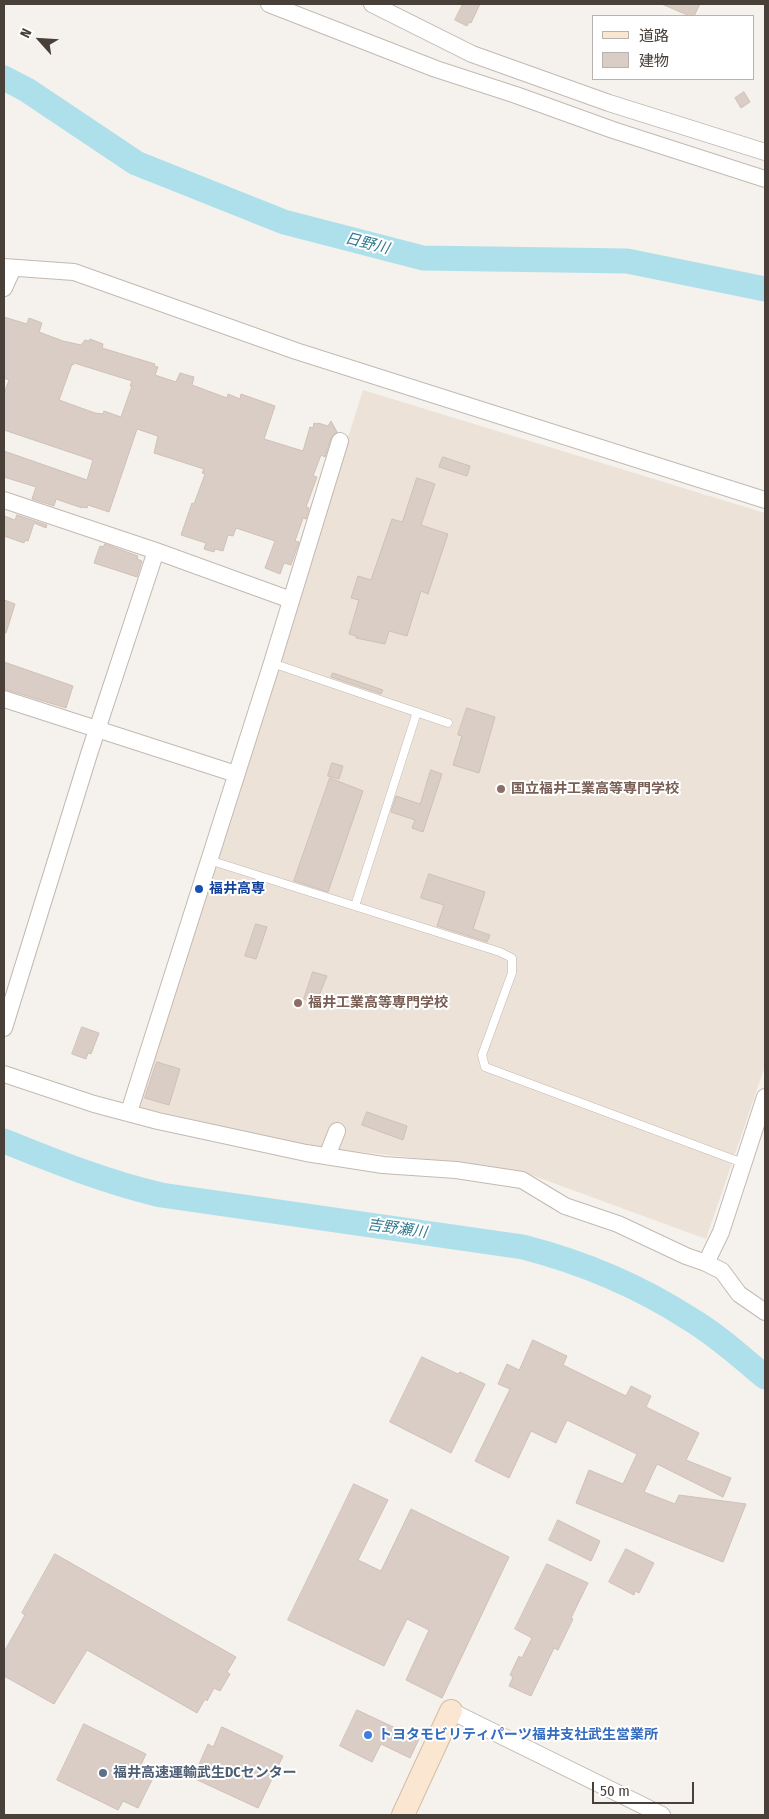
<!DOCTYPE html>
<html>
<head>
<meta charset="utf-8">
<style>
	body { margin:0 }
	#map { position:relative; width:769px; height:1819px; overflow:hidden; background:#f5f1ec; font-family:"Fira Sans Condensed","Noto Sans JP",sans-serif }
	canvas { display:block }
	.frame { position:absolute; inset:0; border:5px solid #49403a; pointer-events:none }
	.legend { position:absolute; left:592px; top:15px; width:162px; height:65px; box-sizing:border-box; background:#fff; border:1px solid #b6b3b0; margin:0; padding:6px 9px; list-style:none; font-size:15px; color:#49403a }
	.legend li { display:flex; align-items:center; gap:10px; height:25px }
	.legend b { width:25px; border:1px solid #b6b3b0 }
	.north { position:absolute; left:15px; top:15px; width:50px; height:50px; -webkit-text-stroke:4px #fff; paint-order:stroke; rotate:296deg; font-size:14px; font-weight:700; line-height:20px; text-align:center; color:#49403a }
	.north::after { content:''; display:block; margin:auto; width:18px; height:22px; background:#49403a; clip-path:polygon(50% 0,100% 100%,50% 72%,0 100%) }
	.scale { position:absolute; left:592px; top:1782px; width:102px; height:22px; box-sizing:border-box; border:2px solid #49403a; border-top:0; padding-left:6px; font-size:15px; line-height:18px; white-space:nowrap; color:#49403a; -webkit-text-stroke:4px #fff; paint-order:stroke }
</style>
</head>
<body>
<div id="map">
<canvas width="769" height="1819"></canvas>
<div class="frame"></div>
<ul class="legend">
<li><b style="height:6px;background:#fbe7d1"></b>道路</li>
<li><b style="height:14px;background:#d9cdc6"></b>建物</li>
</ul>
<div class="north">N</div>
<div class="scale">50 m</div>
</div>
<script>
const ctx = document.querySelector('canvas').getContext('2d');
ctx.lineJoin = 'round';
function fill(path, color) { ctx.fillStyle = color; ctx.fill(path, 'evenodd'); }
function trace(path, color, width, dash) { ctx.strokeStyle = color; ctx.lineWidth = width; ctx.lineCap = dash ? 'butt' : 'round'; ctx.setLineDash(dash || []); ctx.stroke(path); }
function label(font, color, halo, rows, align = 'center') {
  ctx.font = font + ' "Fira Sans Condensed","Noto Sans JP",sans-serif'; ctx.lineWidth = 4; ctx.setLineDash([]); ctx.textBaseline = 'middle'; ctx.strokeStyle = halo; ctx.fillStyle = color; for (const [text, x, y, turn = 0] of rows) {
    ctx.save(); ctx.translate(x, y); ctx.rotate((+turn || 0) * Math.PI / 180); ctx.textAlign = isNaN(turn) ? turn : align; if (halo) ctx.strokeText(text, 0, 0); ctx.fillText(text, 0, 0); ctx.restore();
  }
}
const education = new Path2D(`
	M363,390L765,513V1066L706,1239L526,1173L424,1159L307,1146L138,1107Z`);
const river = new Path2D(`
	M4,78L27,90L136,163L284,222L423,258L627,261L765,289
	M4,1141C56,1162 106,1182 161,1195L523,1247C581,1262 639,1286 690,1319C717,1335 741,1357 765,1377`);
const building = new Path2D(`
	M463,4H480L471,23L469,22L467,26L455,20Z
	M662,4H700L694,16H690Z
	M744,92L750,102L741,108L735,98Z
	M4,317L27,324L29,318L42,323L39,332L63,341L81,345L85,340L89,341L90,339L103,344L102,348L155,364L154,366L158,367L155,375L176,382L180,373L194,377L192,385L227,398L228,394L240,399L241,394L275,406L264,439L303,451L310,427L313,428L314,423L318,424V423L328,426L331,421L337,432L331,438L325,457L321,455L313,476L317,477L306,507L309,508L306,519L303,518L295,541L299,542L291,565L284,563L280,574L265,568L275,541L236,528L233,536L228,535L223,551L215,549L214,552L204,549L206,543L181,535L192,503L194,504L205,474L202,473L204,469L154,453L158,436L137,429L109,512L88,505L87,508L82,507V508L56,499L54,506L32,499L36,487L4,477V451L87,480L93,460L4,430V394L9,380L4,378ZM74,363L132,381L130,386H132L121,417L104,411L103,414L95,413L59,400L72,364L73,365Z
	M443,457L470,466L467,476L439,467Z
	M417,478L435,484L421,525L448,534L428,594L421,591L407,636L389,631L385,644L356,638V636L349,634L359,600L351,598L358,576L371,580L392,519L402,522Z
	M17,515L47,525L46,528L34,523L28,541L25,540L24,543L4,536V516L15,520Z
	M105,544L138,556L137,559L142,561L137,577L94,563L100,546L103,547Z
	M4,600L15,604L6,633H4Z
	M4,662L73,686L66,708L4,689Z
	M333,673L383,690L381,694L331,677Z
	M467,708L495,717L479,773L453,765L462,736L458,735Z
	M332,763L343,766L339,779L328,776Z
	M431,770L442,774L423,832L412,828L415,820L391,812L396,796L420,804Z
	M330,778L363,791L328,892L294,881Z
	M429,874L485,892L473,929L490,935L487,942L437,926L444,905L421,898Z
	M256,924L267,927L256,959L245,956Z
	M313,972L327,976L316,1003L304,999Z
	M82,1027L99,1033L91,1054L88,1053L86,1059L72,1054Z
	M157,1062L180,1069L169,1105L145,1098Z
	M367,1112L407,1126L403,1140L362,1125Z
	M533,1340L567,1356L563,1365L626,1396L631,1386L651,1396L646,1407L699,1433L686,1460L731,1478L723,1497L657,1464L644,1492L675,1504L679,1495L746,1504L723,1562L576,1503L589,1470L623,1484L637,1454L567,1420L556,1443L531,1431L509,1478L475,1461L510,1389L498,1384L507,1364L519,1370Z
	M422,1357L458,1374L460,1372L485,1384L451,1453L390,1422Z
	M354,1484L388,1500L358,1560L381,1571L411,1509L509,1557L442,1698L406,1680L429,1630L407,1619L384,1666L288,1620Z
	M558,1520L600,1541L591,1561L549,1540Z
	M626,1549L654,1563L639,1593L635,1591L634,1595L609,1582Z
	M55,1554L236,1657L227,1672L230,1674L220,1691L214,1688L207,1701L205,1699L197,1713L87,1650L54,1704L4,1676V1652L25,1615L22,1613Z
	M547,1564L588,1583L571,1618L573,1619L558,1650L554,1648L531,1696L509,1686L513,1677L510,1675L519,1656L522,1658L532,1638L515,1629Z
	M357,1710L419,1739L410,1758L381,1744L372,1762L340,1746Z
	M84,1724L146,1754L141,1765L156,1772L138,1808L123,1801L118,1810L57,1780Z
	M222,1727L283,1756L258,1808L193,1778L208,1744L213,1747Z`);
const lane = new Path2D(`
	M272,663L448,723
	M209,860L500,952L512,958V973L482,1055L485,1067L743,1163
	M355,906L417,712`);
const street = new Path2D(`
	M269,4L436,69L516,95L613,130L765,179
	M372,4L472,54L609,103L765,152
	M4,267L74,272L296,351L765,500
	M4,288L13,268
	M4,500L156,551L291,600
	M4,699L236,774
	M4,1028L89,754L156,551
	M4,1074L94,1104L158,1121L306,1153L383,1165L456,1170L522,1180L565,1206L618,1224L686,1256L706,1263L722,1271L739,1294L765,1312
	M129,1112L272,663L340,441
	M327,1156L337,1131
	M706,1263L721,1232L765,1097
	M451,1711L662,1815`);
const secondary = new Path2D(`
	M403,1815L451,1711`);
const markers = [
	[501,789,5,"#8d6e63"],
	[199,889,5,"#1a4fb4"],
	[298,1003,5,"#8d6e63"],
	[368,1735,5,"#3f7fe0"],
	[103,1773,5,"#5c6f8a"]
];
const educationNames = [
	["国立福井工業高等専門学校",511,789],
	["福井工業高等専門学校",308,1003]
];
const transitNames = [
	["福井高専",209,889]
];
const shopNames = [
	["トヨタモビリティパーツ福井支社武生営業所",378,1735]
];
const serviceNames = [
	["福井高速運輸武生DCセンター",113,1773]
];
const waterNames = [
	["日野川",367,244,14],
	["吉野瀬川",397,1229,8]
];
fill(education, '#ede2d8');
trace(river, '#aee0ec', 25);
fill(building, '#d9cdc6');
trace(building, '#d0c0b6', 1);
trace(lane, '#c3b9b2', 9);
trace(street, '#c3b9b2', 18);
trace(secondary, '#d4bca2', 24);
trace(lane, '#fff', 8);
trace(street, '#fff', 16);
trace(secondary, '#fbe7d1', 22);
for (const [x, y, r, color] of markers) { const dot = new Path2D(); dot.arc(x, y, r, 0, 2 * Math.PI); ctx.fillStyle = color; ctx.fill(dot); trace(dot, '#fff', 2); }
label('bold 14px', '#785e54', '#fff', educationNames, 'left');
label('bold 14px', '#164399', '#fff', transitNames, 'left');
label('bold 14px', '#366cbe', '#fff', shopNames, 'left');
label('bold 14px', '#4e5e75', '#fff', serviceNames, 'left');
label('italic 15px', '#327b8f', '#fff', waterNames);
</script>
</body>
</html>
